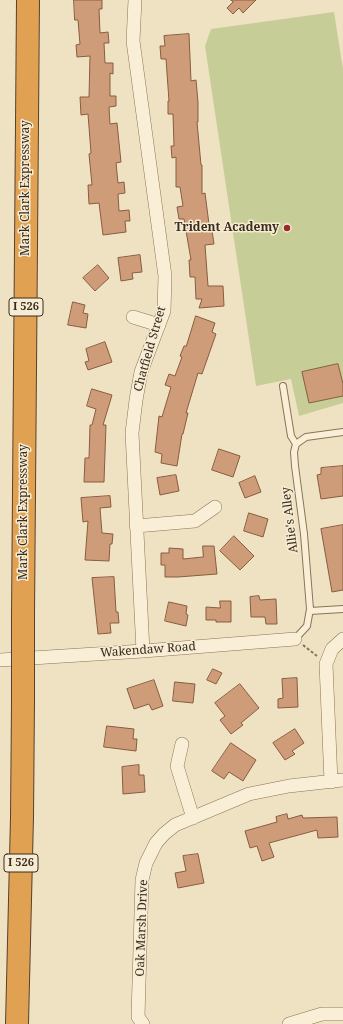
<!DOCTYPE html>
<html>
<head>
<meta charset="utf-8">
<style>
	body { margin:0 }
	canvas { display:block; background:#efe2c3 }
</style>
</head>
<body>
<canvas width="343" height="1024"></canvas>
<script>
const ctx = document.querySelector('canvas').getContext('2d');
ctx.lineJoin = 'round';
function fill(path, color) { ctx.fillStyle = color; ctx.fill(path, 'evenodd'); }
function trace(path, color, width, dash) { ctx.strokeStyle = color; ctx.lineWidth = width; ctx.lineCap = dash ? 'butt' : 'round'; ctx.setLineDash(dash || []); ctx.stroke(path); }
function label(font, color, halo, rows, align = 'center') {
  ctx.font = font + ' "Noto Serif",serif'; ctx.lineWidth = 3; ctx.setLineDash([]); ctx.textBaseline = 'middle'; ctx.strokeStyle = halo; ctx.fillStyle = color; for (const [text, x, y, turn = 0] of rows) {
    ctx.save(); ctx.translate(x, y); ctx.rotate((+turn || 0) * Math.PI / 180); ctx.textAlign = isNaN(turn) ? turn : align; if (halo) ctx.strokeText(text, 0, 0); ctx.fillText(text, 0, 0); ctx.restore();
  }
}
const green = new Path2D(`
	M334,12L343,69V403L299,416L291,379L256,386L205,46L211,29Z`);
const building = new Path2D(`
	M74,0H102V9H99L100,33L108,32L109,43H104L105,63H113V74L110,73V96H116V106L109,107L110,124L117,123L121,162L116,163L118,183L124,182L125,193L118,194L119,211L129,210L130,221H125L126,232L103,235L99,203L89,204L88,185H92L89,154L91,153L88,114L81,115L80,97H89L90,56L77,57L76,45L80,44L78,20H75Z
	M231,0H256L243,13L239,8L233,14L227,8L233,2Z
	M189,34L191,81L196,80L198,102V122H197L201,165H202V194L205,193L209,224H211L214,244L205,245L208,286H223L224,306L199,308L202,299H196L195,277H190L189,260H191L184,219H179L177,207L183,206L180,187H176V157L172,158L171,146H174L173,114H168V101H169L166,59H161L160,46H165L164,36Z
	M140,255L142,272L132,273L133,279L121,281L118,258Z
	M98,265L109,278L95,291L83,278Z
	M73,302L85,305L83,313L88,314L86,328L68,325Z
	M196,316L215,323L212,332L216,334L202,374L198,373L186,413H188L183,434H182L177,466L161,463L162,454L155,452L159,416L162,417L171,387L165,385L169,374L175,376L182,357L180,356L184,346H186Z
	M105,342L112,362L88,370L85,362L89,361L86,349Z
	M338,364L343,384V396L309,403L302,372Z
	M92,389L112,395L103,425H106L104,482H84L85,458H89L90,425H92L96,409L87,406Z
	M219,449L240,456L233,477L212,470Z
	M343,466V496L321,499L317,475L321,474V468Z
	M176,475L179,491L160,495L157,478Z
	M255,476L261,492L245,498L239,483Z
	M110,496L111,507L100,508L102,533L113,534L112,544H110L109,561L85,560L88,521L83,522L81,498Z
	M249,513L268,519L263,537L244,531Z
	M343,525V590L332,592L321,529Z
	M234,536L254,556L240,570L220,551Z
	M203,546H214L217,574L178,577H165V565H161V553H169V548L183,549V559L203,557Z
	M114,577L116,612H118L119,623H110L111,633L98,634L92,578Z
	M259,596L260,600L276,599L277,624H266L265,617H251L250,597Z
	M220,601H231V622H216V620H206V607L220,608Z
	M169,602L187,606L186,614L188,615L186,626L165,621Z
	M213,669L222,673L216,684L207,680Z
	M297,678L298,707L278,708V699L283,698L282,679Z
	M154,680L163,706L152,710L149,704L134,709L127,689Z
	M175,682L195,684L193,703L173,701Z
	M240,684L259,708L241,723L243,725L231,734L220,720L225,716L215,703Z
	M107,726L134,729L133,739H137L136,751L104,747Z
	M295,729L304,743L292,751L295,754L285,760L273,743Z
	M231,743L256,760L243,781L229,772L224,779L212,771Z
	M139,765V775H144L145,792L123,794L122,767Z
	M287,814L288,819L302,815L303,818L337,817L338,837L318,838L317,830L269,843L274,857L262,861L257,846L250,848L245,831L277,822L276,817Z
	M198,854L204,883L178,888L175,873L186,871L183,856Z`);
const path = new Path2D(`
	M303,645L317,656`);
const lane = new Path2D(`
	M283,386L291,436L296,444
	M310,611L343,609
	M295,639L307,626L310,609L304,534L295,466L294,452L296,444L306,437L343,432`);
const street = new Path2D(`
	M135,0L133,41L165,276L164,311L141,372L136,400L132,433L143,651
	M133,317L159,325
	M136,526L195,521L215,507
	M0,660L143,651L295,639
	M182,744L177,766L193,818
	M331,782L326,664L332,649L343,639
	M143,1024L138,1017L142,880L146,863L156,843L164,834L175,825L249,794L289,786L343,780
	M289,1024L322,1014H343`);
const highway = new Path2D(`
	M23,614L28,0
	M17,1024L22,817L23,703`);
const highwayBridge = new Path2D(`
	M23,703V614`);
const markers = [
	[287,228,4,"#9a2829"]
];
const shields = [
	[26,307,34],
	[21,863,34]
];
const shieldNames = [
	["I 526",26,307],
	["I 526",21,863]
];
const streetNames = [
	["Mark Clark Expressway",26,188,-90],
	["Chatfield Street",150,349,-74],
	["Mark Clark Expressway",24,512,-90],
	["Allie's Alley",290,520,-97],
	["Wakendaw Road",148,650,-4],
	["Oak Marsh Drive",142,928,-88]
];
const poiNames = [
	["Trident Academy",279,228]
];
fill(green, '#c7cd97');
fill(building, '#ce9c78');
trace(building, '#895c3f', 1);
trace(lane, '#8a7359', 8);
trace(street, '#8a7359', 14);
trace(highway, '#57412e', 24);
trace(path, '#8a7359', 2, [3, 2]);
trace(lane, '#f9efd6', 6);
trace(street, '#f9efd6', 13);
trace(highway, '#e0a152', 22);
trace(highwayBridge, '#57412e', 24, []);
trace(highwayBridge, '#e0a152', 22);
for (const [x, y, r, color] of markers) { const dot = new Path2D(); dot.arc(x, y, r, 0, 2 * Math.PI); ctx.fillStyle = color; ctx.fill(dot); trace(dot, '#f6ecd3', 1.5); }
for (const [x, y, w] of shields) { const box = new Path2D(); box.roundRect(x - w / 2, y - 9, w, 18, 3); ctx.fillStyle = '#f6ecd3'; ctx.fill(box); trace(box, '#392b1e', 1); }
label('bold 11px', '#392b1e', null, shieldNames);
label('12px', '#392b1e', '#f6ecd3', streetNames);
label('bold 12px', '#392b1e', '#f6ecd3', poiNames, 'right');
</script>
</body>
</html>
